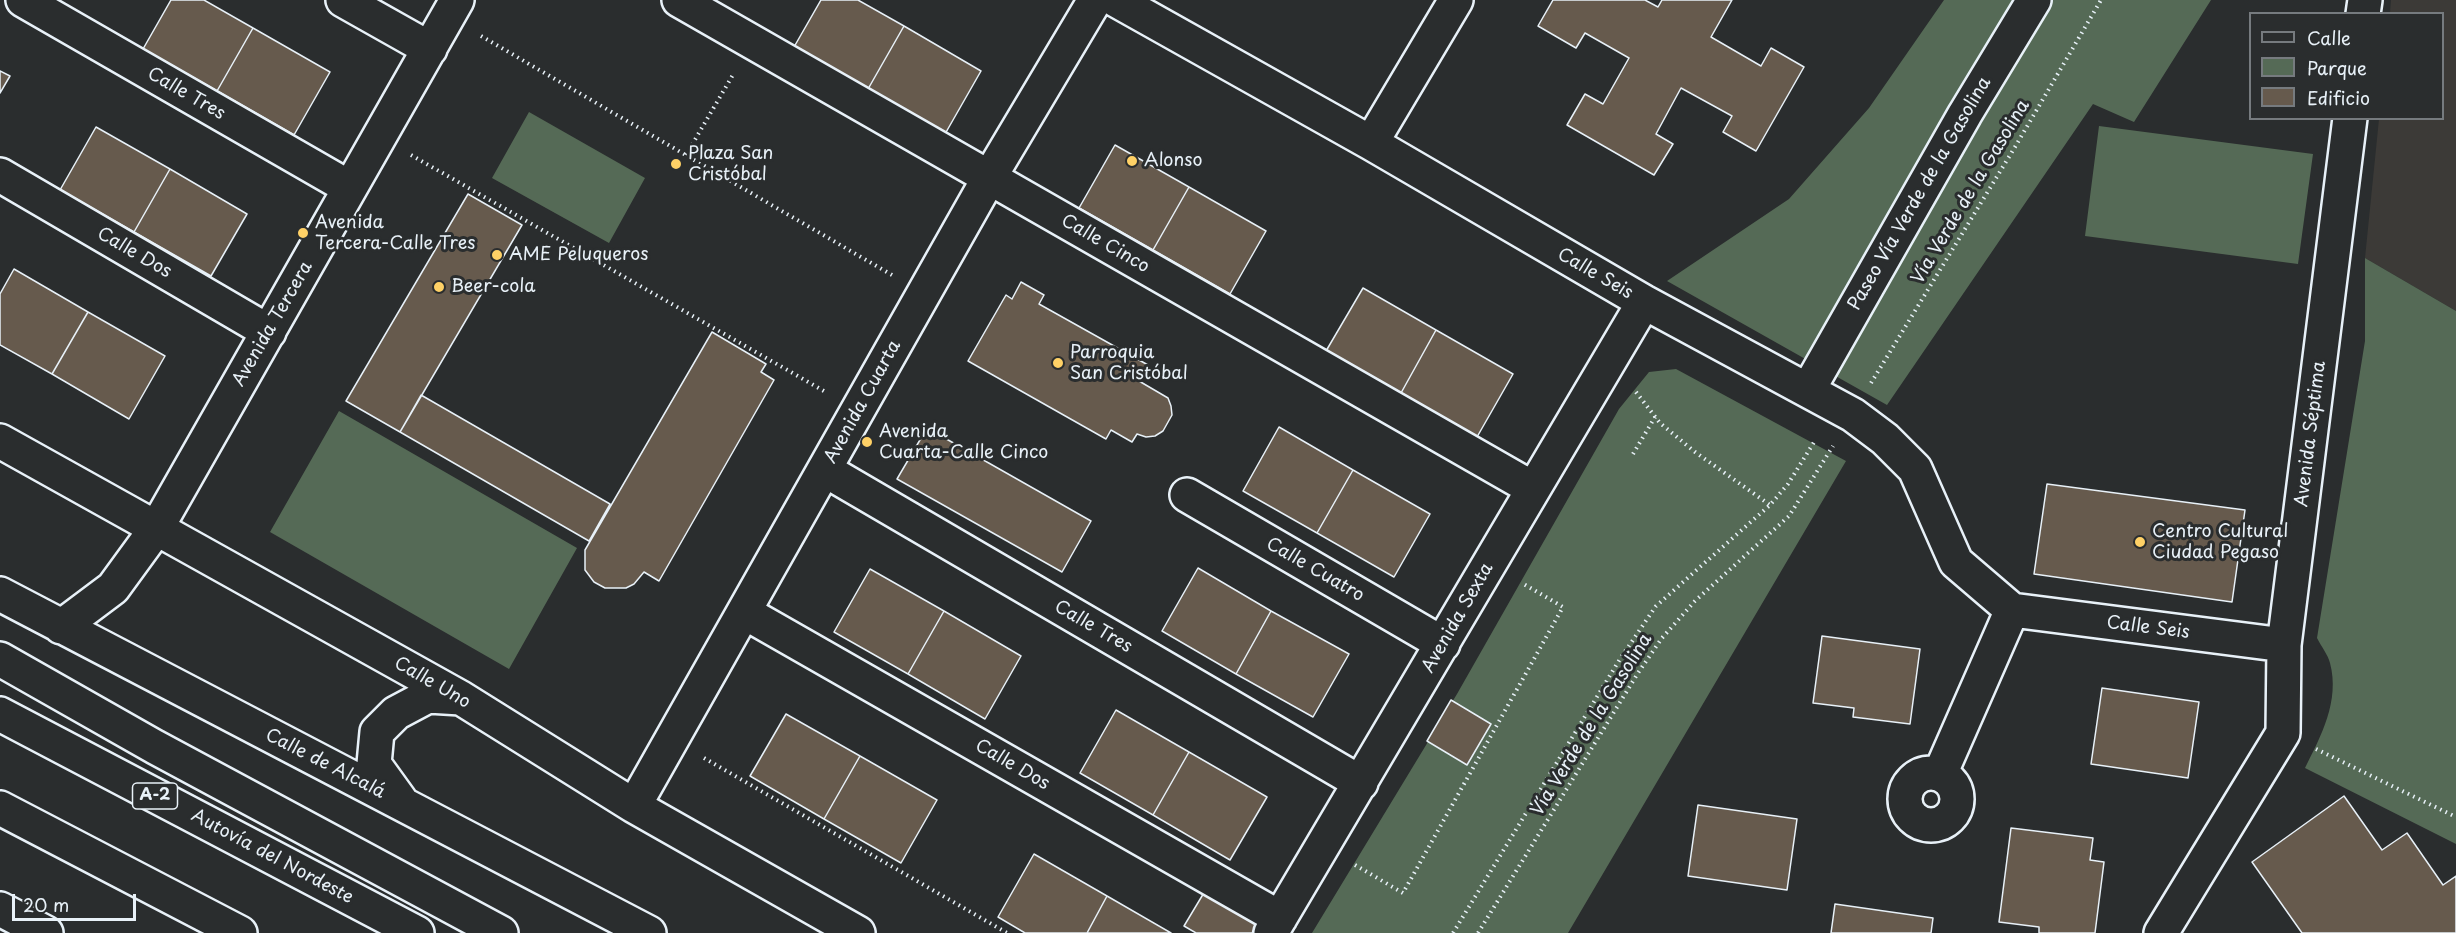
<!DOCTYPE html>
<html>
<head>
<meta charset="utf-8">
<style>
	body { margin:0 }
	#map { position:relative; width:2456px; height:933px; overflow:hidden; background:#2a2d2e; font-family:"Playpen Sans",sans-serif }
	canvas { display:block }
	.legend { position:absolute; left:2249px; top:12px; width:195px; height:108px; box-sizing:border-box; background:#2a2d2e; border:2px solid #767b7f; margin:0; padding:8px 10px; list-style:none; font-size:18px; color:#e8f1f8 }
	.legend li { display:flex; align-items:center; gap:12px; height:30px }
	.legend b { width:30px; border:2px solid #767b7f }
	.scale { position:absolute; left:12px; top:894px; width:124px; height:27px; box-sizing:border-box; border:3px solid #e8f1f8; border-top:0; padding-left:8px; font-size:18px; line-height:21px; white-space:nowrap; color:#e8f1f8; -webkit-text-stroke:4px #2a2d2e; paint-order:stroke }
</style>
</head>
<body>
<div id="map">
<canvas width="2456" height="933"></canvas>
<ul class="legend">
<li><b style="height:8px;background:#2a2d2e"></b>Calle</li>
<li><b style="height:16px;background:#556a56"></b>Parque</li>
<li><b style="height:16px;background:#665a4d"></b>Edificio</li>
</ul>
<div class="scale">20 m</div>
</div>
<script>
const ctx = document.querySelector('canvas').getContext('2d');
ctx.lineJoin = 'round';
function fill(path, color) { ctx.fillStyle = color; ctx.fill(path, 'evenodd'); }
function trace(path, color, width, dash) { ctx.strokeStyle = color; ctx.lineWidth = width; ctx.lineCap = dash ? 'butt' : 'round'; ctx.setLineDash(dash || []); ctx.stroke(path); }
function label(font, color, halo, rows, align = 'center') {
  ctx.font = font + ' "Playpen Sans",sans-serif'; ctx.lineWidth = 6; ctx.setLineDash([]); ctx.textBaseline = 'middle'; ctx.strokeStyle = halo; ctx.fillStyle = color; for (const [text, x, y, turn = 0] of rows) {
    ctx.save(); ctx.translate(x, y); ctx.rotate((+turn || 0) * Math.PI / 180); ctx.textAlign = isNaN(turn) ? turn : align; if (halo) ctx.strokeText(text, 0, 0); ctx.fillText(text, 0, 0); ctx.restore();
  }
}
const built = new Path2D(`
	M2391,0H2456V311L2365,258L2379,119L2442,118V14L2390,13Z`);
const green = new Path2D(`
	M1944,0H2211L2134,122L2093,104L1887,405L1667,281L1789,199L1869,108Z
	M529,112L645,178L609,243L492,178Z
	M2099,126L2313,154L2298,264L2085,236Z
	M2365,258L2456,311V844L2305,768C2321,736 2340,701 2330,663C2328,655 2321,646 2317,638L2365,341Z
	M1676,369L1846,461L1568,933H1312L1457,694L1619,409L1649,372Z
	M339,411L577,548L509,669L270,532Z`);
const building = new Path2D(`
	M171,0H204L253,28L217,91L143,49Z
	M821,0H858L904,26L868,89L794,47Z
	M1553,0H1645L1658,7L1662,0H1732L1711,37L1761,66L1771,48L1804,67L1756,151L1723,132L1732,116L1681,88L1656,134L1673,144L1654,175L1567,125L1585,94L1603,104L1629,58L1585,33L1576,48L1538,26Z
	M904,26L981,71L945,134L868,89Z
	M253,28L330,72L294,135L217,91Z
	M0,71L10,76L0,93Z
	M96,127L170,169L134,232L60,190Z
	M1115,145L1189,187L1153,250L1079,208Z
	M170,169L247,214L211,276L134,232Z
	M1189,187L1266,231L1230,294L1153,250Z
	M468,194L522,225L400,432L346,401Z
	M14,269L88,312L52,374L0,345V294Z
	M1021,282L1044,295L1039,304L1148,365L1139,381L1168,398L1171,406L1172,415L1163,431L1155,436L1146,437L1137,434L1132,442L1111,430L1106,439L968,361L1006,295L1012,299Z
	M1363,288L1436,330L1401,393L1326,351Z
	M88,312L165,356L129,419L52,374Z
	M1436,330L1513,374L1477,437L1401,393Z
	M712,332L766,364L761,372L774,380L659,581L644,572L634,584L626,588H605L594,582L585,570V550Z
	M421,395L610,504L589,541L400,432Z
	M1279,427L1353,470L1317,533L1243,491Z
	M927,428L1091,521L1062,572L897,479Z
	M1353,470L1430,514L1394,577L1317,533Z
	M2047,484L2245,510L2232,602L2034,574Z
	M1198,568L1271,611L1236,674L1162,631Z
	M870,569L944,611L908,674L834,632Z
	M944,611L1021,656L985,719L908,674Z
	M1271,611L1349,654L1313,717L1236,674Z
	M1822,636L1920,649L1910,724L1853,717L1854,708L1813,703Z
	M2102,688L2199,702L2188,778L2091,764Z
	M1451,700L1491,724L1467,765L1427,741Z
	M1116,710L1189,752L1153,815L1080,773Z
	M786,714L860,756L824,819L750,776Z
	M1189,752L1267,797L1230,860L1153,815Z
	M860,756L937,800L901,863L824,819Z
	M2344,796L2382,850L2407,833L2443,885L2456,876V933H2302L2252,862Z
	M1698,805L1797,819L1787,890L1688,876Z
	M2011,828L2093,838L2090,860L2104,862L2095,933H2039V927L1999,922Z
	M1034,854L1107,896L1087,933H1025L998,917Z
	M1205,891L1258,922L1252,933H1196L1184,926Z
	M1107,896L1171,933H1087Z
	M1835,904L1933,918L1931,933H1831Z`);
const path = new Path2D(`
	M481,36L892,275
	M411,155L824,391
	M686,155L734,73
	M1871,383L2015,147L2101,0
	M1636,392L1660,423L1695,452L1770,505
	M1633,454L1655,417
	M2316,749L2456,817
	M704,758L1007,933
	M1355,865L1403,893L1563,607L1522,583
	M1453,933L1620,659L1656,606L1770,505L1788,484L1816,439
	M1478,933L1638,673L1662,638L1695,601L1789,516L1833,446`);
const street = new Path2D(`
	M23,0L350,188
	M343,0L430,49
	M679,0L1532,488
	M1116,0L1371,143L1644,302L1853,415L1885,439L1915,469L1956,562L2012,610L2284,645
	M2363,14L2365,0
	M1371,143L1456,0
	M0,175L269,332
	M1808,390L1965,114L2034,0
	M0,441L461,698L634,806L858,933
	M825,470L1361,783
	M1187,495L1443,644
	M0,594L649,933
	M744,612L1280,918
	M61,627L113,588L156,529L457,0
	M1905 799a26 26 0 1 1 52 0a26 26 0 1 1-52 0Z
	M1940,774L2012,610
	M400,800L374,764L377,732L396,713L428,696L461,698
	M634,806L989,178L1095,0
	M0,909L46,933
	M1271,933L1644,302
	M2161,933L2283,733L2284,645L2350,118`);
const highway = new Path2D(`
	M0,659L155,747L501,933
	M0,714L417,933
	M0,808L240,933`);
const markers = [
	[1132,161,6,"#ffd166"],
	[676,164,6,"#ffd166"],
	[303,233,6,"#ffd166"],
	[497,255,6,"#ffd166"],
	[439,287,6,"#ffd166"],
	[1058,363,6,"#ffd166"],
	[867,442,6,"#ffd166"],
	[2140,542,6,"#ffd166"]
];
const shields = [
	[155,796,45]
];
const shieldNames = [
	["A-2",155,796]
];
const streetNames = [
	["Calle Tres",186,94,30],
	["Vía Verde de la Gasolina",1971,192,-59],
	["Paseo Vía Verde de la Gasolina",1920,194,-60],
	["Calle Cinco",1105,244,30],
	["Calle Dos",134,253,30],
	["Calle Seis",1595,274,30],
	["Avenida Tercera",273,324,-60],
	["Avenida Cuarta",863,402,-61],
	["Avenida Séptima",2311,434,-83],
	["Calle Cuatro",1315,570,30],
	["Avenida Sexta",1458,618,-60],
	["Calle Tres",1093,627,30],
	["Calle Seis",2148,628,7],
	["Calle Uno",432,683,30],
	["Vía Verde de la Gasolina",1592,725,-58],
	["Calle de Alcalá",325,764,27],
	["Calle Dos",1012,765,30],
	["Autovía del Nordeste",272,857,28]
];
const poiNames = [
	["Plaza San",688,154],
	["Cristóbal",688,175],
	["Alonso",1144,161],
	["Avenida",315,223],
	["Tercera-Calle Tres",315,244],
	["AME Peluqueros",509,255],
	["Beer-cola",451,287],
	["Parroquia",1070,353],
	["San Cristóbal",1070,374],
	["Avenida",879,432],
	["Cuarta-Calle Cinco",879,453],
	["Centro Cultural",2152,532],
	["Ciudad Pegaso",2152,553]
];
fill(built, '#3c3a37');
fill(green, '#556a56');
fill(building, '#665a4d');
trace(building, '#e8f1f8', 1.5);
trace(street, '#e8f1f8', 38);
trace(highway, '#e8f1f8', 38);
trace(path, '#e8f1f8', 4, [1.5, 4.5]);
trace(street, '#2a2d2e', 33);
trace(highway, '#2a2d2e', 33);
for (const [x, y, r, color] of markers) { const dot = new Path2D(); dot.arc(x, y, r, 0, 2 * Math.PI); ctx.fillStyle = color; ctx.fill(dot); trace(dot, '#2a2d2e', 2); }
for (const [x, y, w] of shields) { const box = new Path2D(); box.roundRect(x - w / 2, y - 13, w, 26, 4.5); ctx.fillStyle = '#2a2d2e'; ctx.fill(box); trace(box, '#e8f1f8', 1.5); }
label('bold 16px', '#e8f1f8', null, shieldNames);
label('18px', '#e8f1f8', '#2a2d2e', streetNames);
label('18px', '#e8f1f8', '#2a2d2e', poiNames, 'left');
</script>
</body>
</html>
